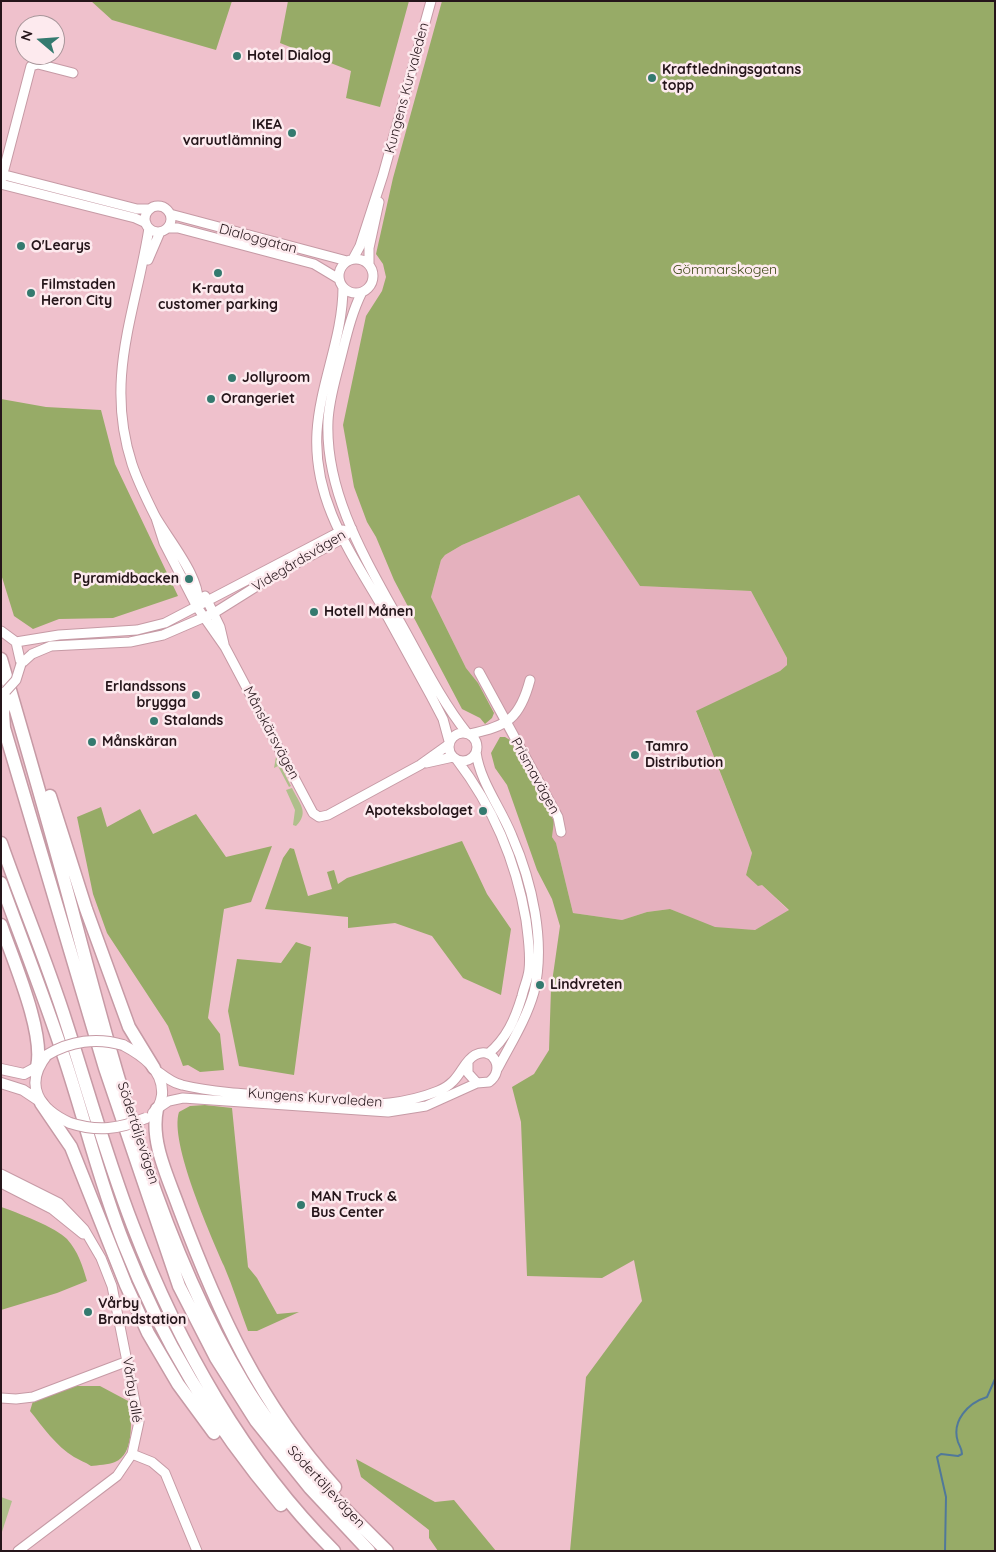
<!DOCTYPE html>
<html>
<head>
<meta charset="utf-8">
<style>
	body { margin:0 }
	#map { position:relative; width:996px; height:1552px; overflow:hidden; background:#efc1cc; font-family:Quicksand,sans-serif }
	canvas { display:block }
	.frame { position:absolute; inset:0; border:2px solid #25151a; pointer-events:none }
	.north { position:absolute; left:15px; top:15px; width:50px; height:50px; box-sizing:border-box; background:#fdeaee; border:1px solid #a79599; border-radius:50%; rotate:288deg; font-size:14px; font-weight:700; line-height:20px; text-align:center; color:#25151a }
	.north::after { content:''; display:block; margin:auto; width:18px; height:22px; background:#347a6f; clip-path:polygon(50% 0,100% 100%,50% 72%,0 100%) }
</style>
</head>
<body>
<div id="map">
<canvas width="996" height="1552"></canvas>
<div class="frame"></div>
<div class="north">N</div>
</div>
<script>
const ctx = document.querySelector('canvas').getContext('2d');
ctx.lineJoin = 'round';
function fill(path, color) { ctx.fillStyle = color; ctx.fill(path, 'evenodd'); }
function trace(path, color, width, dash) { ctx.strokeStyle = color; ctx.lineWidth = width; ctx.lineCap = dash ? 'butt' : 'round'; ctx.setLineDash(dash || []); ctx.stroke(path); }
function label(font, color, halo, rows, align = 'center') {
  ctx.font = font + ' Quicksand,sans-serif'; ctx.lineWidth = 5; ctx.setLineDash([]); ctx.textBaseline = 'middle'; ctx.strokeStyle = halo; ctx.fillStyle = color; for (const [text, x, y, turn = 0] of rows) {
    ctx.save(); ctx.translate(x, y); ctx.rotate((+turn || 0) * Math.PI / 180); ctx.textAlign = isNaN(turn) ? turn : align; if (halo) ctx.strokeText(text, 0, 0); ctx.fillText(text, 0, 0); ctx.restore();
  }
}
const built = new Path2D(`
	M579,495L640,586L751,591L787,658V665L780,671L696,712L752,853L746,875L762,885L789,911L755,930L715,928L670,909L647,912L622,920L573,913L556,843L552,837L554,821L478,683L466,668L431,597L441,560L445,555L462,545Z`);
const green = new Path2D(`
	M276,757L291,786L289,787L278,766L274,768Z
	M292,788C299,803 310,812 296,826L293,825L295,810L286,790Z
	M1,1497L12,1501L1,1535Z`);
const forest = new Path2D(`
	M91,1H232L216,50L112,20Z
	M288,1H409L380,107L346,98L351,71L280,43Z
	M442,1H995V1551H570L586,1377L642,1301L634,1260L602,1278L527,1276L521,1122L512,1087L534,1074L549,1050L551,989L560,926L552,899L537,870L507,785L495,768L491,753L500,737H505L510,740L554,821L552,837L556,843L573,913L622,920L647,912L670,909L715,927L755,930L789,910L762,885L758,886L746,875L752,853L696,711L780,671L787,665V658L751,591L640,586L579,495L462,545L445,555L441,560L431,597L466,668L478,683L494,713L492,718L485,724L480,718L462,709L394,580L376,537L367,522L354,487L343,425L366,316L382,291L386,277L383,264L376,254L393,178Z
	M1,399L46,407L101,410L115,464L178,596L113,618L59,619L33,629L14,616L1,574Z
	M101,807L107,827L140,809L153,834L196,814L226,857L272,846L251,902L224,909L208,1018L220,1034L224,1070L200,1072L188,1065L183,1066L168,1026L107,933L93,894L77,817Z
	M462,841L487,894L511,929L501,995L463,978L432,936L395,923L348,928V917L265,909L283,858L290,848L294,849L308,896L332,889L327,872L334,870L338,884L347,878Z
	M296,942L311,947L294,1075L239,1066L228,1011L237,959L281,963Z
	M205,1105L232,1108L248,1267L257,1278L277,1314L299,1312L257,1331H248C240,1310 233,1287 224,1266C211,1236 169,1142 179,1112L190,1106Z
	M1,1207C16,1212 57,1228 67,1239C78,1251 83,1267 87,1281L57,1293L1,1310Z
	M70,1386H100L130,1402C131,1419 135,1454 115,1462C108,1465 98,1465 91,1466C85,1462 79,1460 74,1457C56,1446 43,1427 30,1411L33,1401Z
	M356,1459L435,1502L454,1500L496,1551H438L429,1538V1530L361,1477Z`);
const stream = new Path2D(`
	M945,1551L946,1497L937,1457L941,1454L958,1456L962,1454C962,1449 960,1447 958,1442C951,1421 968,1403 987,1397L995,1379`);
const minor = new Path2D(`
	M1,174L137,209H150
	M1,181L31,66L38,64L73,73
	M1,184L135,218L146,223
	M145 219a13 13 0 1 1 26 0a13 13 0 1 1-26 0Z
	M170,214L347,261
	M149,228C136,312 104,378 132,464C138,482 147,500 155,516C167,538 205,582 197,607
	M167,228H178L314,264L339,279
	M339 276a17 17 0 1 1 34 0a17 17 0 1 1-34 0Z
	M353,259L360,246L383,175L431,1
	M148,260L160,232
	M369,264V248L379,202
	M343,287C343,337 320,383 317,432C313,498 348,549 380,603C397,634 414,665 431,696L443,719L449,741
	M362,292C351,314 346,338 340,361C335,381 329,400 328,421C325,494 366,560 400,622C421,659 440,699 467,733
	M156,518L164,543L197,607L225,647L313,813L319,817L328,815L420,765L448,745
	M205,596L220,627L224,644
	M1,631L16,642L21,664
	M16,642L59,635L137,630L165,623L343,530
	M21,664L32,654L51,646L130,642L163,635L214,613L273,576L342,539L352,529
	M479,672L558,817L561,832
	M449 747a14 14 0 1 1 28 0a14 14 0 1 1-28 0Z
	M470,734C508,726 520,718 530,680
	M476,752C480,782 501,808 512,836C532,882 546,942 534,992C526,1020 511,1043 498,1068
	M457,760C493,807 516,862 526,920C528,937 531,953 529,970C528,979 524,987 522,996C515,1019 507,1038 488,1054
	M426,763L453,757
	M156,1070C164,1076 172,1083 182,1085C219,1094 268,1095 306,1098C334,1101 362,1106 390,1103C406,1101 423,1097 438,1091C461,1082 461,1063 475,1055C493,1045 506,1070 489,1082L477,1083L468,1073V1063
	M157,1109L169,1101L183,1098L388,1112L426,1106L477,1083
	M1,1174L59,1203L84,1229L101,1258L112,1286L139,1422L132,1454L117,1476L18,1551
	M1,1183L52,1209L83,1234
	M1,1398L16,1399L33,1397L128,1361
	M132,1454L152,1462L165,1473L197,1551`);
const major = new Path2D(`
	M123,1045C142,1055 164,1070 162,1095C161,1102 158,1109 153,1113
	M47,1055C23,1085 39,1109 70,1123
	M1,1069L24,1074L37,1067
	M1,1083L23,1090L41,1102`);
const highway = new Path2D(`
	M1,659C26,745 51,830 74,917C115,1071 160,1244 243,1382C281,1446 334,1499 387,1551
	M6,691L3,713L4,728L105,1068L179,1286L216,1358L256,1421L310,1488L369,1551
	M50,796L86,909L129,1027L154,1068
	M1,843C22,903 47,962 66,1022C88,1090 107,1159 133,1226C178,1344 244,1461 334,1551
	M1,883C22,941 45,999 64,1057C85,1120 100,1184 124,1244C162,1341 214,1426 281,1505
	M1,925C13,960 45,1033 37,1067
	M41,1103L71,1147L126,1285L148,1333L178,1384L214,1433
	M157,1109C150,1142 168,1177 179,1208C218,1312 259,1403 335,1487`);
const minorBridge = new Path2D(`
	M6,691L16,680L21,664`);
const majorBridge = new Path2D(`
	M47,1055C70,1041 97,1037 123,1045
	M70,1123C98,1132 119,1129 146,1118`);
const markers = [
	[237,56,5,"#347a6f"],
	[652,78,5,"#347a6f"],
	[292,133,5,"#347a6f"],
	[21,246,5,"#347a6f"],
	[218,273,5,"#347a6f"],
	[31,293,5,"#347a6f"],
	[232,378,5,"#347a6f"],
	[211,399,5,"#347a6f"],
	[189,579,5,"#347a6f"],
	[314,612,5,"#347a6f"],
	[196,695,5,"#347a6f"],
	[154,721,5,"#347a6f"],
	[92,742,5,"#347a6f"],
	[635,755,5,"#347a6f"],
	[483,811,5,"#347a6f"],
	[540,985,5,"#347a6f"],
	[301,1205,5,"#347a6f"],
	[88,1312,5,"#347a6f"]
];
const poiNames = [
	["Hotel Dialog",247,56],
	["Kraftledningsgatans",662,70],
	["topp",662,86],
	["IKEA",282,125,"right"],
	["varuutlämning",282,141,"right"],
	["O'Learys",31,246],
	["Filmstaden",41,285],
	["Heron City",41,301],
	["K-rauta",218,289,"center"],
	["customer parking",218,305,"center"],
	["Jollyroom",242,378],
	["Orangeriet",221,399],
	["Pyramidbacken",179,579,"right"],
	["Hotell Månen",324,612],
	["Erlandssons",186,687,"right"],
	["brygga",186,703,"right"],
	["Stalands",164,721],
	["Månskäran",102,742],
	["Tamro",645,747],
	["Distribution",645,763],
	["Apoteksbolaget",473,811,"right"],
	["Lindvreten",550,985],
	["MAN Truck &",311,1197],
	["Bus Center",311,1213],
	["Vårby",98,1304],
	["Brandstation",98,1320]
];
const streetNames = [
	["Kungens Kurvaleden",407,88,-75],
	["Dialoggatan",258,239,15],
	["Videgårdsvägen",299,561,-31],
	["Månskärsvägen",271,733,62],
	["Prismavägen",535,776,61],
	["Kungens Kurvaleden",315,1098,4],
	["Södertäljevägen",138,1133,72],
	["Vårby allé",132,1390,81],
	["Södertäljevägen",326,1487,47]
];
const parkNames = [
	["Gömmarskogen",725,270]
];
fill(built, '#e5b1be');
fill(green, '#afbf8b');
fill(forest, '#97ab67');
trace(stream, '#50789a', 2);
trace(minor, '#c69aa5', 11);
trace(major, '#c69aa5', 12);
trace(highway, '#c69aa5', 15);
trace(minor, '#fff', 9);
trace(major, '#fff', 10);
trace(highway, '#fff', 12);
trace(minorBridge, '#c69aa5', 11, []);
trace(majorBridge, '#c69aa5', 12, []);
trace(minorBridge, '#fff', 9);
trace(majorBridge, '#fff', 10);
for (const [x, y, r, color] of markers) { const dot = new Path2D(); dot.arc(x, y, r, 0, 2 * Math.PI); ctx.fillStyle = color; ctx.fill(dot); trace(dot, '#fdeaee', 2); }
label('bold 14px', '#25151a', '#fdeaee', poiNames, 'left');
label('14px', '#25151a', '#fdeaee', streetNames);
label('14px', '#3a4714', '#fdeaee', parkNames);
</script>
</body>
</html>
